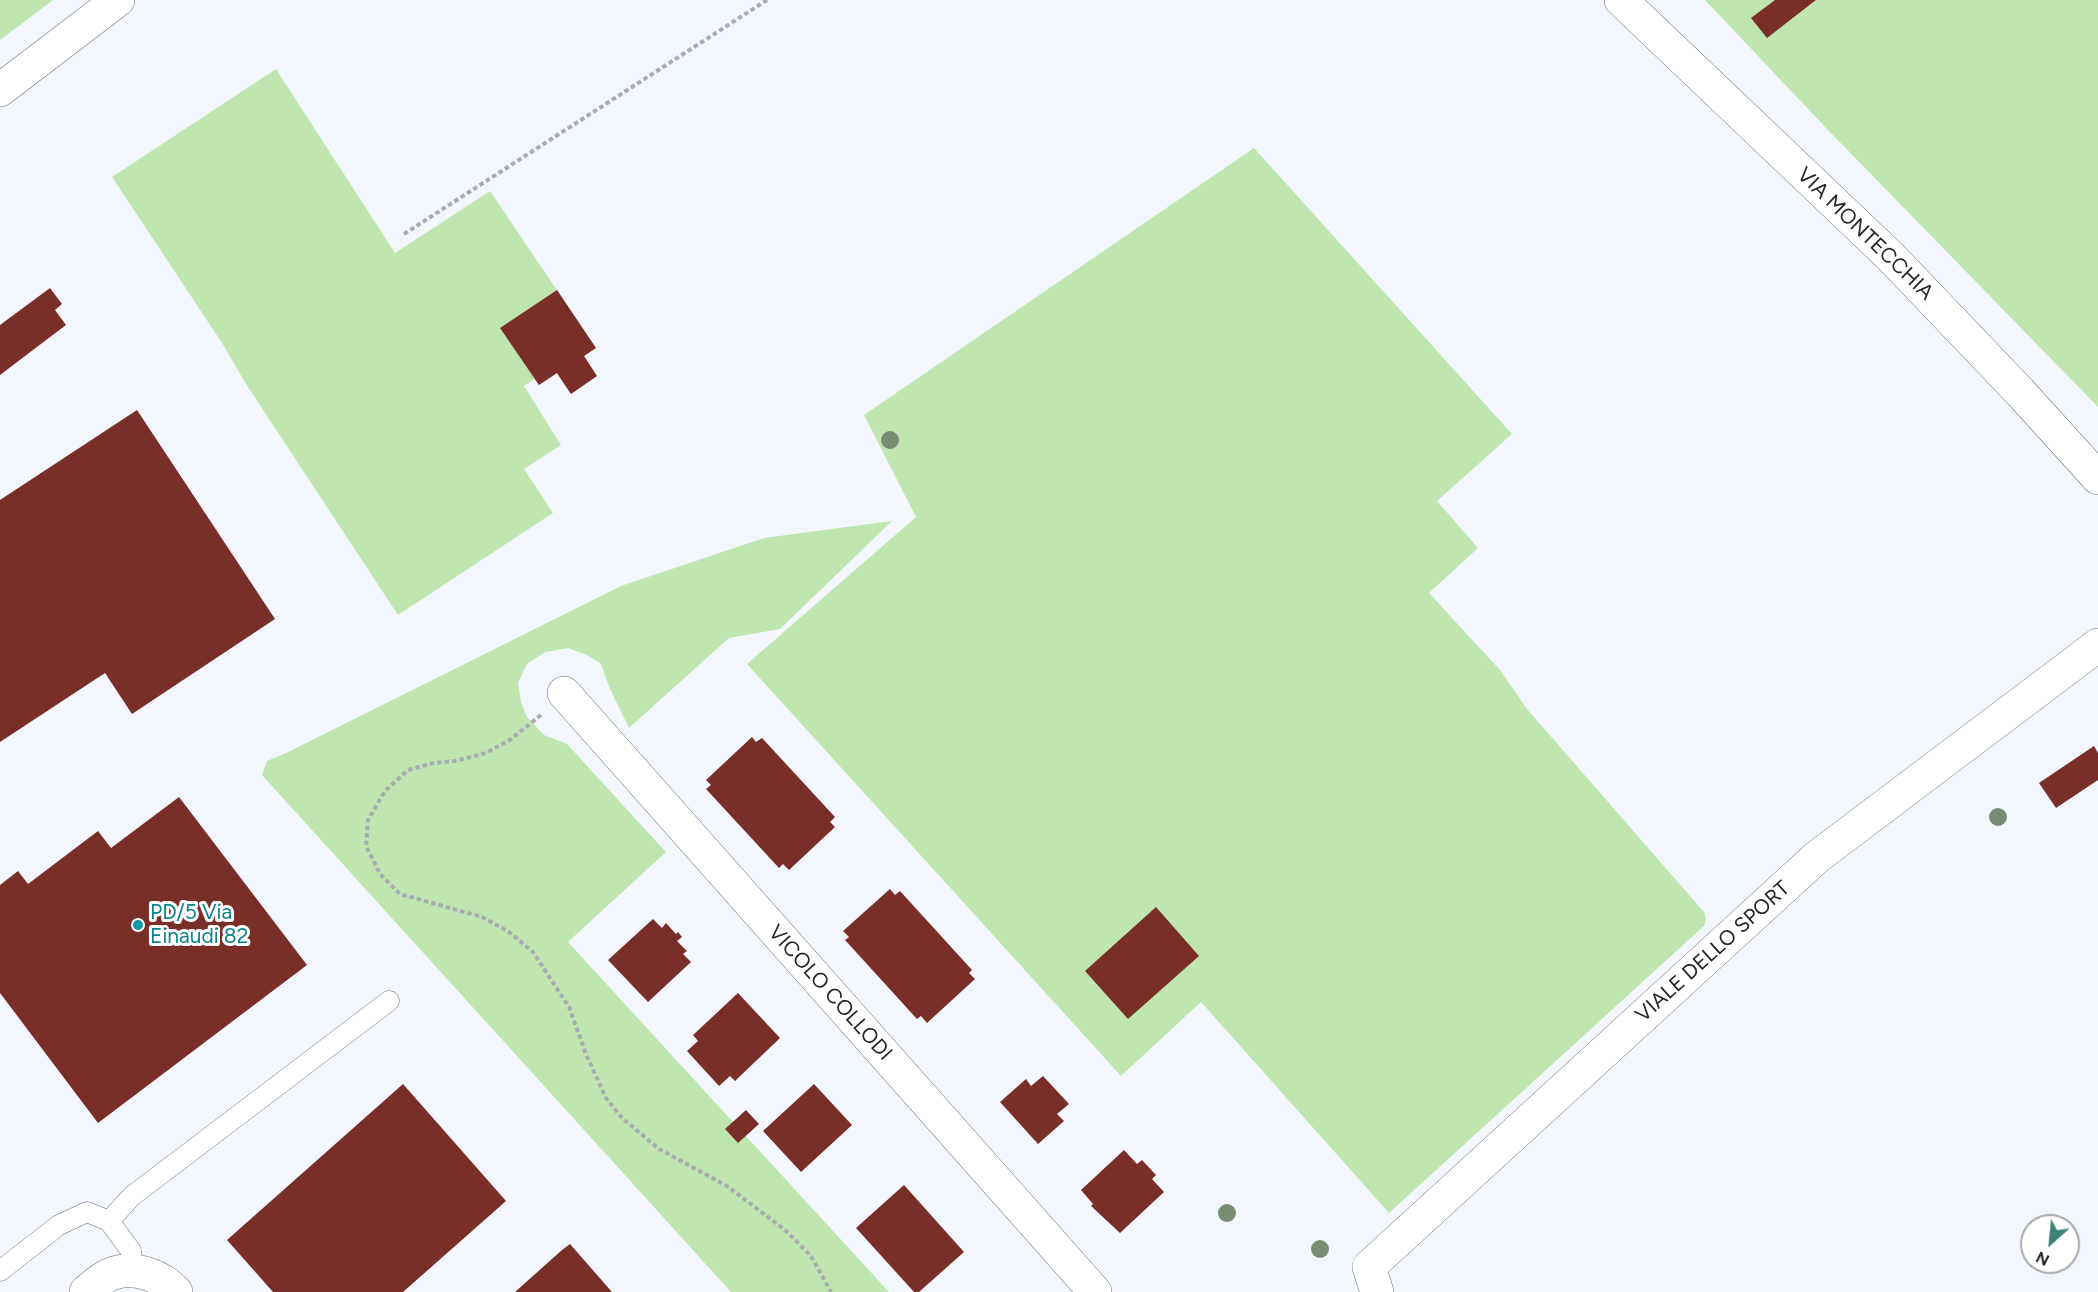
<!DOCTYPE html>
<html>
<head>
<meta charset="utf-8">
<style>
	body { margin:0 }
	#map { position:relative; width:2098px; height:1292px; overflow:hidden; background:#f3f7fd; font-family:Figtree,sans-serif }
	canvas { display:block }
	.north { position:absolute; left:2020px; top:1214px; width:60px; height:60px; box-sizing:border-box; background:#fff; border:2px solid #a7a8a9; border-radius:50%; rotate:207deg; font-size:16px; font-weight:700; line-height:24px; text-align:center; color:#242628 }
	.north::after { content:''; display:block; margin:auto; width:21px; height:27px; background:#3e8377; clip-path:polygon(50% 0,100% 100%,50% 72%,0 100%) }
</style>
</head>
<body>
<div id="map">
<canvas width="2098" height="1292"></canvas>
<div class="north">N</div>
</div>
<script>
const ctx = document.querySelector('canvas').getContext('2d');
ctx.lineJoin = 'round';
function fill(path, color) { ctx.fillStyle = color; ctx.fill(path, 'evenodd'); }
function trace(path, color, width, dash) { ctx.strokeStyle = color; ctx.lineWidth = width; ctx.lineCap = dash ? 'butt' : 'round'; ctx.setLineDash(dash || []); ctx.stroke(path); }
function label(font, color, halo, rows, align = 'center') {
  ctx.font = font + ' Figtree,sans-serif'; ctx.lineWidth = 6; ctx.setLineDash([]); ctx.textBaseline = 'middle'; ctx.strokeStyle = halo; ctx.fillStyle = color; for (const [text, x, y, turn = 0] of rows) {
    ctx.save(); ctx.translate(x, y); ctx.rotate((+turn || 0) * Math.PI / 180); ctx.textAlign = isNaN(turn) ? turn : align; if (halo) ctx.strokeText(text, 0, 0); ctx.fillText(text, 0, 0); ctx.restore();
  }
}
const green = new Path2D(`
	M0,0H53L0,40Z
	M1705,0H2098V407L1827,129Z
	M276,69L395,253L490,191L596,348L584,356L597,376L571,394L556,373L539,385L534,379L524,386L561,445L524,469L553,513L398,615L246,384L222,343L112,177Z
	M1254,148L1512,434L1437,501L1478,548L1429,593L1500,670L1527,709L1704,912L1706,918L1704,926L1389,1213L1201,1002L1121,1076L747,664L916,517L864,415Z
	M892,521L780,629L729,638L629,728L610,689L601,664L587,655L568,648L545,652L527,664L518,683L521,702L527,717L544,735L567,744L666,852L568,942L889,1292H731L262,775L267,761L286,753L621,586L764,538Z`);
const building = new Path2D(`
	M1775,0H1816L1767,38L1751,18Z
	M50,288L62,304L55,310L66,325L0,375V325Z
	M557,290L596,348L584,356L597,376L571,394L557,373L539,385L500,328Z
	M137,410L275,619L132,714L105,673L0,742V500Z
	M752,737L756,742L762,738L835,817L830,822L835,827L789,870L783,864L779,868L706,789L711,785L706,780Z
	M2094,746L2098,753V780L2056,808L2039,783Z
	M179,797L307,965L98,1123L0,993V885L18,871L28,884L98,831L111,848Z
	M890,889L895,895L900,891L972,970L969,973L975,979L927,1023L921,1016L917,1019L845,940L849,937L843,931Z
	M1156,907L1199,956L1128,1019L1085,971Z
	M653,919L662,928L666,923L676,934L678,932L682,937L677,941L687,951L683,954L691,962L648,1002L608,960Z
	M738,993L780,1038L735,1081L730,1076L719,1086L687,1051L698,1041L693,1035Z
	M1043,1076L1069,1104L1057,1114L1064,1121L1038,1144L1000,1102L1026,1079L1031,1086Z
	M403,1084L506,1201L403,1292H273L227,1240Z
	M814,1084L852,1125L801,1172L763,1131Z
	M746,1110L759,1124L738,1143L725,1129Z
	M1124,1150L1137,1164L1142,1160L1156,1175L1152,1179L1164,1192L1120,1233L1091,1206L1093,1204L1081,1190Z
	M904,1185L964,1252L919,1292H914L856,1228Z
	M570,1244L612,1292H515L562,1250Z`);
const path = new Path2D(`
	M404,234L767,0
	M541,715L511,739L486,753L455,761L433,763L408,770L385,791L368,820L366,846L380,874L400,894L482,917L509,932L533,952L569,1007L586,1054L606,1098L622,1118L659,1149L727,1186L785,1230L811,1256L831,1292`);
const service = new Path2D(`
	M109,1221L132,1196L389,1001
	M0,1271L59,1225L87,1212L109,1221L131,1251L132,1271`);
const minor = new Path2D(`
	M564,693L1095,1292
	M86,1292C94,1285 104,1276 114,1273C135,1266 162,1276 176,1292
	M1377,1292L1369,1267L1817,857L2098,645`);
const tertiary = new Path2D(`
	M1621,0L1891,257L2020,392L2098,478
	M0,90L118,0`);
const trees = [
	[890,440],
	[1998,817],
	[1227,1213],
	[1320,1249]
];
const markers = [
	[138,925,6,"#0f9aa8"]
];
const streetNames = [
	["VIA MONTECCHIA",1865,234,44],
	["VIALE DELLO SPORT",1713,952,-42],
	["VICOLO COLLODI",830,993,48]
];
const cultureNames = [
	["PD/5 Via",150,913],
	["Einaudi 82",150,937]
];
fill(green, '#c0e6af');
fill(building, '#7a2e28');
trace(service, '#6b6f73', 21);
trace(minor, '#6b6f73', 34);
trace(tertiary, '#6b6f73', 34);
trace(path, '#a8acb0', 4, [4.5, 3]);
trace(service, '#fff', 20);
trace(minor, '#fff', 33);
trace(tertiary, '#fff', 33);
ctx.fillStyle = '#798c73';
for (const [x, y] of trees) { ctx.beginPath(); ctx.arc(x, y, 9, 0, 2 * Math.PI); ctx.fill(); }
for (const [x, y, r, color] of markers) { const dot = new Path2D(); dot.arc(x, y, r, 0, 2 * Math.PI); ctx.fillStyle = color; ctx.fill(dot); trace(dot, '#fff', 2); }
label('21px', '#242628', '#fff', streetNames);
label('21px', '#0d838f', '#fff', cultureNames, 'left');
</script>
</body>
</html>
